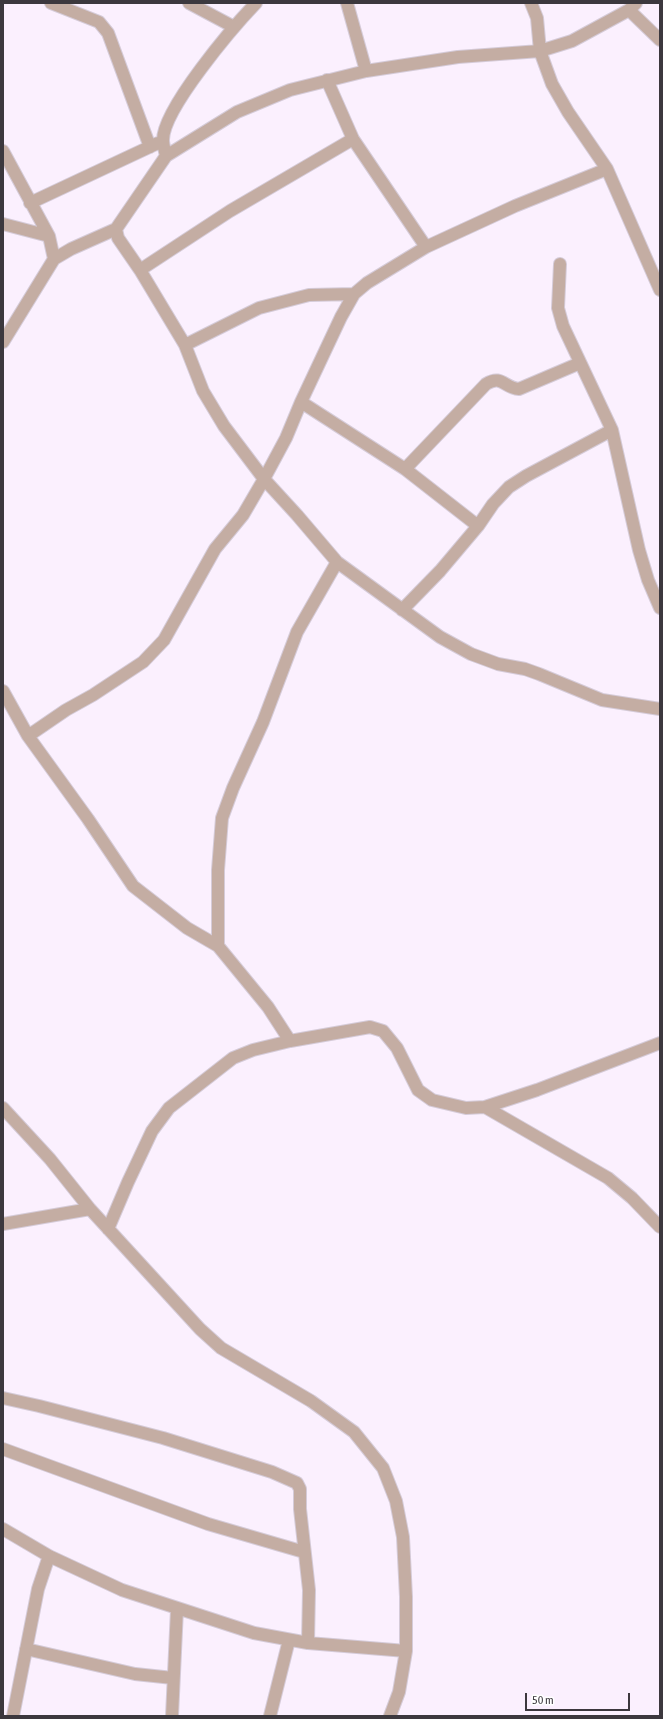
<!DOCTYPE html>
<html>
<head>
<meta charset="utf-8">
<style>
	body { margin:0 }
	#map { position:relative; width:663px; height:1719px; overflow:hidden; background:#fbf0fe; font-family:"Asap Condensed",sans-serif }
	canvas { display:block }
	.frame { position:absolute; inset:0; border:4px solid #3c383e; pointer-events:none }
	.scale { position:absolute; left:525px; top:1693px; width:105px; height:18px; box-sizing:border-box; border:2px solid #3c383e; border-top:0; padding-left:5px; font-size:12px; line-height:14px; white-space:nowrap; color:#3c383e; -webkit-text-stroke:3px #fff; paint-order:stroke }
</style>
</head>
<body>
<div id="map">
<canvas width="663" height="1719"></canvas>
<div class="frame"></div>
<div class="scale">50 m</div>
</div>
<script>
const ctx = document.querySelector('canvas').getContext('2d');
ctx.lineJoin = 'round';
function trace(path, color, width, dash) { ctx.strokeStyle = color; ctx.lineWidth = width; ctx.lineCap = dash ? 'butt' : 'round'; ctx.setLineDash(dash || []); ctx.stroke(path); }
const minor = new Path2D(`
	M51,3L99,22L108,33L150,147
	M189,3L234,27
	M347,3L366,71
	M531,3L537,18L540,51L552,84L568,112L607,169L660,290
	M636,3L629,10L572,41L540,51L458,57L366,71L290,90L237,112L166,156L116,229L118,238L140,270L185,345L203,391L224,426L264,479L297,515L337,562L440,637L471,654L498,664L525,669L539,674L602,700L660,709
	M629,10L660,40
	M327,80L353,139L426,247
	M3,151L49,236L54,259
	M166,156C165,151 163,145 163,140C163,109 233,27 256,3
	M30,203L158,143
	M3,224L49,236
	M560,264L558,308L563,326L612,430L639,550L648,580L660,608
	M140,270L230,211L353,139
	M3,342L54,259L71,249L116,229
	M185,345L259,308L309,295L354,294
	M301,402L405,469L478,526
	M405,469L486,384C502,374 504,388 519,389L580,363
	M402,610L440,571L478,526L493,504L509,487L526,476L612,430
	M3,691L28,736L88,819L133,886L187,928L218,946L268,1007L290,1041
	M28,736L66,710L93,695L143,662L164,640L215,549L243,515L264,479L286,438L301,402L341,317L354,294L367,283L426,247L515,206L607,169
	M218,946V870L222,818L233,788L263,722L297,632L337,562
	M485,1107L608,1178L632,1198L660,1227
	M3,1108L50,1159L90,1209L200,1329L221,1348L311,1401L354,1432L383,1468L396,1501L403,1537L406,1597V1651L399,1692L390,1716
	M3,1224L90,1209
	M108,1229L128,1182L152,1131L169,1108L233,1058L253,1050L290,1041L370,1027L383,1031L397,1048L418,1090L432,1100L466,1108L485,1107L537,1090L660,1043
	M3,1398L39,1406L163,1438L272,1472L297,1483L300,1489V1509L309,1590L308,1643
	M3,1449L208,1524L304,1552
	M3,1529L49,1556L122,1590L254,1633L308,1643L406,1651
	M26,1649L135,1674L173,1678
	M13,1716L38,1589L49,1556
	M172,1716L177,1609
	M270,1716L289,1640`);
trace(minor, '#d5cbd8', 14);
trace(minor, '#c4ada3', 12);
</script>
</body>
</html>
